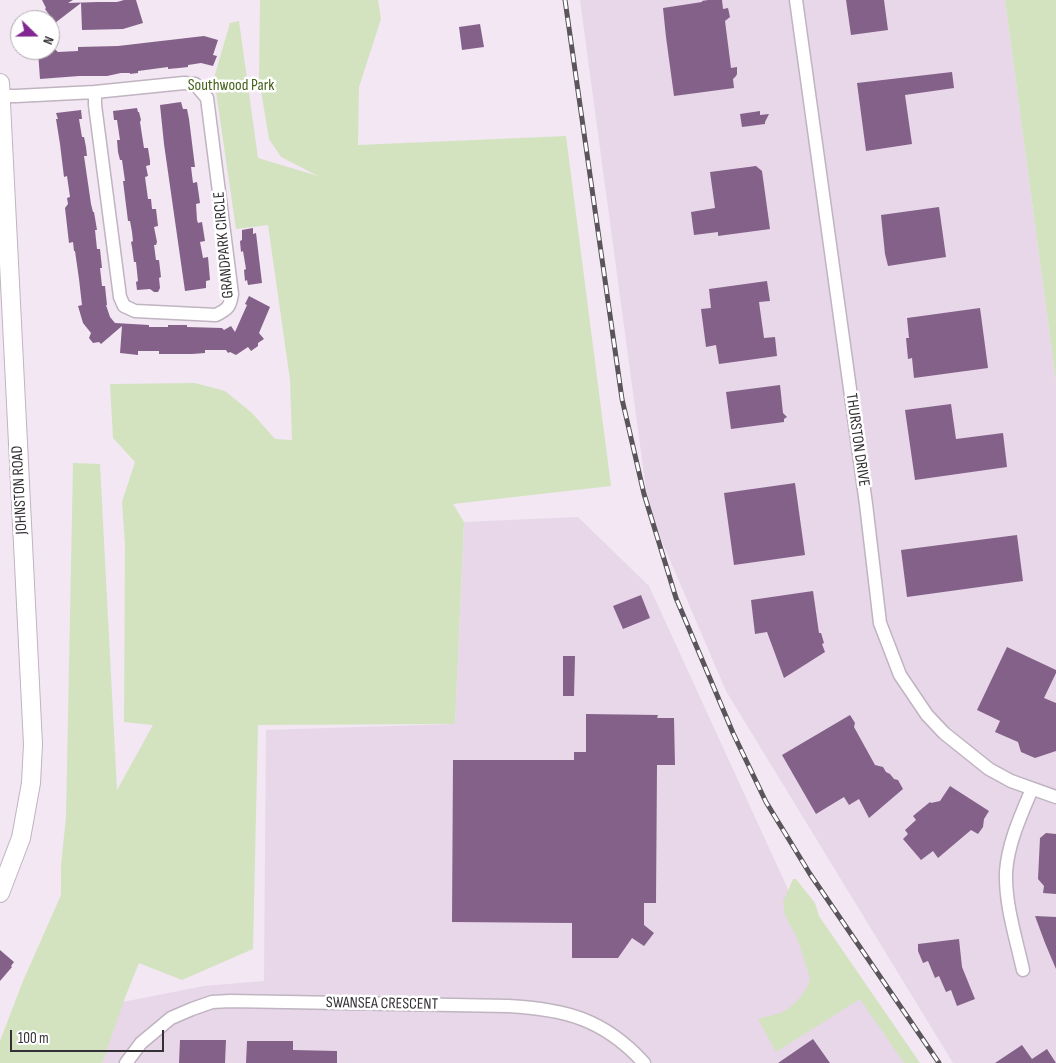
<!DOCTYPE html>
<html>
<head>
<meta charset="utf-8">
<style>
	body { margin:0 }
	#map { position:relative; width:1056px; height:1063px; overflow:hidden; background:#f2e7f3; font-family:"Sofia Sans Condensed",sans-serif }
	canvas { display:block }
	.north { position:absolute; left:10px; top:10px; width:50px; height:50px; box-sizing:border-box; background:#fff; border:1px solid #aeacae; border-radius:50%; rotate:112deg; font-size:14px; font-weight:700; line-height:20px; text-align:center; color:#343035 }
	.north::after { content:''; display:block; margin:auto; width:18px; height:22px; background:#822692; clip-path:polygon(50% 0,100% 100%,50% 72%,0 100%) }
	.scale { position:absolute; left:10px; top:1030px; width:154px; height:22px; box-sizing:border-box; border:2px solid #343035; border-top:0; padding-left:6px; font-size:15px; line-height:18px; white-space:nowrap; color:#343035; -webkit-text-stroke:4px #fff; paint-order:stroke }
</style>
</head>
<body>
<div id="map">
<canvas width="1056" height="1063"></canvas>
<div class="north">N</div>
<div class="scale">100 m</div>
</div>
<script>
const ctx = document.querySelector('canvas').getContext('2d');
ctx.lineJoin = 'round';
function fill(path, color) { ctx.fillStyle = color; ctx.fill(path, 'evenodd'); }
function trace(path, color, width, dash) { ctx.strokeStyle = color; ctx.lineWidth = width; ctx.lineCap = dash ? 'butt' : 'round'; ctx.setLineDash(dash || []); ctx.stroke(path); }
function label(font, color, halo, rows, align = 'center') {
  ctx.font = font + ' "Sofia Sans Condensed",sans-serif'; ctx.lineWidth = 5; ctx.setLineDash([]); ctx.textBaseline = 'middle'; ctx.strokeStyle = halo; ctx.fillStyle = color; for (const [text, x, y, turn = 0] of rows) {
    ctx.save(); ctx.translate(x, y); ctx.rotate((+turn || 0) * Math.PI / 180); ctx.textAlign = isNaN(turn) ? turn : align; if (halo) ctx.strokeText(text, 0, 0); ctx.fillText(text, 0, 0); ctx.restore();
  }
}
const built = new Path2D(`
	M580,0H1005L1056,382V1063H953L726,691L649,511Z
	M578,517L649,586L824,968L861,986L918,1063H90L102,1006L204,986L264,981L266,730L455,724L464,522Z`);
const green = new Path2D(`
	M260,0H378L381,19L359,87L358,145L566,136L611,486L453,504L464,522L455,724L258,725L253,949L182,980L139,963L126,995L102,1063H0V1041L23,981L61,895V865L66,817L73,463L100,464L117,790L153,725L124,722L125,545L122,502L135,462L113,438L110,384L195,383L225,391L252,413L275,439L292,440L290,380L268,225L236,229L214,78L230,23L239,21L258,158L318,176L281,157L269,139L259,79Z
	M1005,0H1056V382Z
	M793,879H796L815,903L819,916L920,1063H904L860,999L776,1052L758,1019C767,1016 778,1015 786,1010C796,1004 808,990 810,978L797,938L785,915L783,902Z`);
const building = new Path2D(`
	M42,0H73L68,3L98,2H117L124,0H136L143,23L123,29L82,30L81,3L55,23L45,9L46,8Z
	M708,0H722L723,9L728,8L730,17L725,21L731,68L737,67V74L736,76L733,79L734,88L674,96L666,37L663,8L702,2V1Z
	M846,0H884L888,30L851,35Z
	M480,24L484,47L462,50L459,27Z
	M204,36L218,40L213,55L217,56L213,66L201,63L188,65V67L179,68L168,69V67L138,71V73L130,74V73H121L107,76H79L40,79L38,51L50,50V45L58,52L78,51V47L118,46Z
	M952,72L954,88L905,95L912,144L866,151L857,83Z
	M181,102L183,109H187L189,119L195,167H191L193,183L197,182L200,203L196,204L197,220L198,223L202,222L205,241L200,242L203,258L208,257L210,280L206,281V288L185,291L164,144L160,105Z
	M137,108L138,112H139L141,120L140,122L144,148H148L150,161V165L146,166L148,176L145,177L148,199H151L152,209H156L158,226L154,227L157,242L156,245H154L156,260H159L161,277L159,278L160,288L158,292H154L150,289L137,290L136,282L138,281L136,262H134L132,247L131,242L133,241L132,232L130,221H128L123,181H125L122,160H120L118,152L117,140H120L117,120H114L113,111Z
	M81,110L82,119H79L82,137H84L86,147L87,156H84L91,204L93,212H94L97,230H95L97,249H100L102,268H100L102,286H105L107,305H106L110,317L115,323L149,325V327H168V325H187V327L222,328L224,330L231,326L235,332L247,305L245,304L249,296L270,307L259,333L264,339L258,343V346L251,351L248,347L236,355L230,352L228,353L226,350H205V353L192,354H159V351H138V355L120,353L122,326L101,344L99,342L93,343L89,338L91,333L83,323L78,306L82,305L79,279L75,251H74L73,242L69,243L65,208L68,204L67,198L70,197L67,176L64,177L60,144L56,119H58L56,113Z
	M760,111V115L769,114L765,122V124L742,127L740,114Z
	M756,166L762,171L770,229L718,236V232L694,235L691,212L715,208L710,172Z
	M939,207L946,257L888,266L885,254L881,215Z
	M253,228V234L256,233L262,283L248,285L247,280L245,281L244,270L246,269L243,251L241,252L240,241L242,240V230Z
	M767,281L770,301L759,302L764,338L775,337L777,356L719,364L716,345L706,347L701,309L711,308L709,289Z
	M980,308L988,368L914,378L912,358L908,359L906,338H909L907,318Z
	M780,385L783,413L787,417L784,419V422L731,429L726,392Z
	M951,404L956,439L1003,433L1007,467L915,480L905,410Z
	M795,483L805,555L734,565L724,493Z
	M1017,535L1023,581L907,597L901,550Z
	M813,591L819,633H821L824,643L822,644L825,652L784,678L767,632L755,634L751,600Z
	M641,595L650,618L623,629L613,606Z
	M1007,647L1056,670V673L1044,698L1056,703V751L1035,758L1021,752L1018,742L995,732L1000,721L977,710Z
	M563,656H575L574,696H563Z
	M586,714L658,715L657,718H674L675,765H657L656,903H644V925L654,933L644,946L632,938L618,958H572V923L452,922L453,760H574V752H586Z
	M850,715L855,723L854,727L875,765L883,767L886,772L890,774L894,779L898,780L903,789L869,818L859,799L849,805L844,797L816,814L782,755Z
	M950,786L989,811L984,819L983,827L978,834L971,830L938,858L933,851L921,860L903,839L908,834L905,830L916,820L913,816L930,802L931,803L940,801Z
	M1046,833L1056,834V894L1043,893L1044,886L1038,879L1040,838Z
	M1035,916L1056,917V969L1045,943Z
	M959,939L962,967L975,999L957,1006L951,990L946,992L939,976L935,978L928,961L923,963L918,951V944Z
	M0,950L14,962L11,966L12,967L0,981Z
	M813,1039L830,1063H778Z
	M180,1040H226L225,1063H179Z
	M247,1041H293V1050L337,1051V1063H246Z
	M1022,1045L1032,1059L1047,1049L1056,1063H995Z`);
const street = new Path2D(`
	M796,0L866,504L880,623L900,675L927,715L944,733L989,769L1011,781L1056,797
	M184,83L195,84L207,98L232,294C230,307 228,309 216,315L135,311L124,306L120,297L95,105V92Z
	M0,96H16L95,92
	M1023,970C1016,938 1005,905 1006,872C1008,843 1021,815 1032,789
	M126,1063L141,1043L171,1018L192,1009L212,1002L230,1001L508,1006C565,1009 604,1019 644,1063`);
const secondary = new Path2D(`
	M0,83L33,744L31,783L21,838L0,893`);
const rail = new Path2D(`
	M565,0L622,399L644,494L676,598L733,733L766,802L810,874L939,1063`);
const parkNames = [
	["Southwood Park",231,86]
];
const streetNames = [
	["GRANDPARK CIRCLE",224,245,-95],
	["THURSTON DRIVE",857,440,82],
	["JOHNSTON ROAD",20,490,-93],
	["SWANSEA CRESCENT",382,1004,1]
];
fill(built, '#e7d7e9');
fill(green, '#d3e3c0');
fill(building, '#846189');
trace(street, '#bfb4c0', 15);
trace(secondary, '#bfb4c0', 20);
trace(street, '#fff', 12);
trace(secondary, '#fff', 18);
trace(rail, '#5a545b', 5);
trace(rail, '#fff', 3, [9]);
label('16px', '#466119', '#fff', parkNames);
label('16px', '#343035', '#fff', streetNames);
</script>
</body>
</html>
